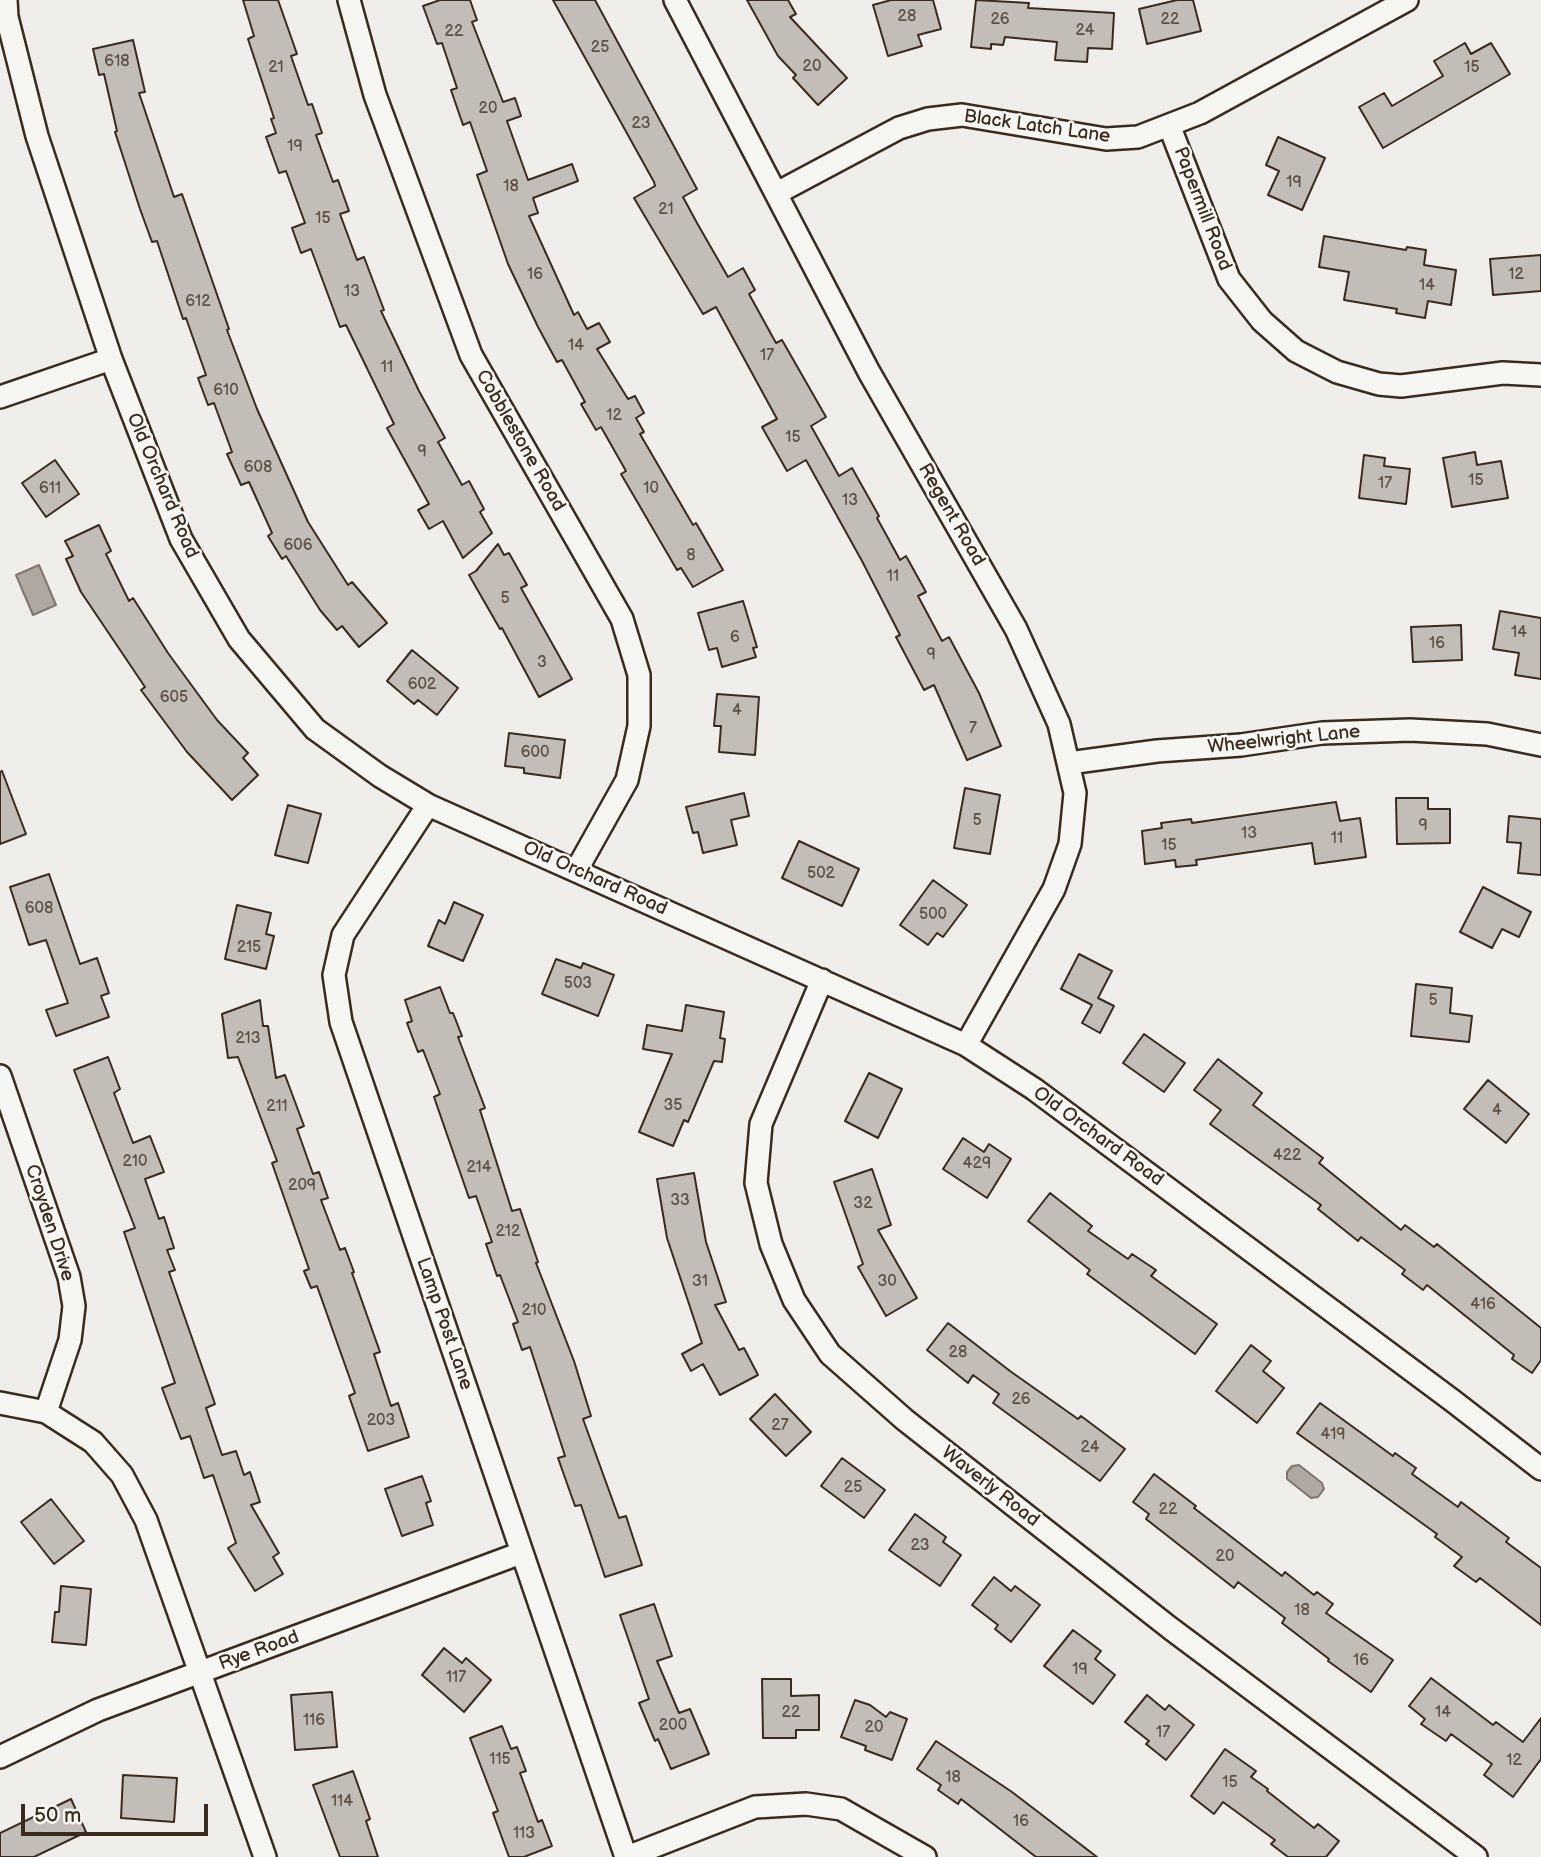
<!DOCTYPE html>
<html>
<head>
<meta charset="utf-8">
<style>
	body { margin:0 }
	#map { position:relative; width:1541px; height:1857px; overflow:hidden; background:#efeeea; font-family:"Balsamiq Sans",sans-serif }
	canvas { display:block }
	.scale { position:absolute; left:21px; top:1804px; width:187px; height:32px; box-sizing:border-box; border:4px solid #3b2a1e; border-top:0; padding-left:9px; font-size:21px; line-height:24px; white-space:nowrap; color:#3b2a1e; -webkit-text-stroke:5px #f6f6f2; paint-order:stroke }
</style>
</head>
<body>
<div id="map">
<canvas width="1541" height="1857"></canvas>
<div class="scale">50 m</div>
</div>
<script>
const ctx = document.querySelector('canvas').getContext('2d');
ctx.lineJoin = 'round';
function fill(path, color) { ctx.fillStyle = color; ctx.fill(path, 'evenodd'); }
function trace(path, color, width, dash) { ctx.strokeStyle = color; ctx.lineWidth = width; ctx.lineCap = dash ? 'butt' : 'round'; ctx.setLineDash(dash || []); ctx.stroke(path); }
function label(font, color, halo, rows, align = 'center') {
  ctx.font = font + ' "Balsamiq Sans",sans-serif'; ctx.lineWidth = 5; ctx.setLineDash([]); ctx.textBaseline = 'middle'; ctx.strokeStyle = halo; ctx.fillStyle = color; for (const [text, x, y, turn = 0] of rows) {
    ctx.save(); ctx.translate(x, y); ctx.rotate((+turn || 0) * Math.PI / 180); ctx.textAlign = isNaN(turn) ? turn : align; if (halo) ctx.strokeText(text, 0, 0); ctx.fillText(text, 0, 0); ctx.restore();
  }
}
const water = new Path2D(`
	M39,565L56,605L33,615L16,575Z
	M1299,1465L1322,1483L1324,1489L1318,1497L1311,1498L1287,1479V1472L1292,1466Z`);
const building = new Path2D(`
	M243,0H278L297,54L291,56L308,105L312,104L322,133L316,135L333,182L338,180L349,211L340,214L357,260L364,257L384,310L381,311L419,391L445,438L438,442L462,485L469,481L484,509L480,512L492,533L463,558L443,521L429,529L418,510L429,504L387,428L394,424L346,325L340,327L311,249L301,253L292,228L305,223L286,171L279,173L266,137L276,133L271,119L274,118L248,39L254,36Z
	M440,0H470L477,20L472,22L503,102L515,98L521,116L507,121L528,180L572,164L578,181L533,198L538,213L529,216L574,315L578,312L587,329L599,323L610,342L597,349L628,399L635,396L644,413L636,418L644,432L640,434L693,525L696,523L723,570L693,587L681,568L677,570L621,474L626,471L601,427L596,430L581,404L585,402L562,360L557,362L538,327L508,264L477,175L487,171L470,122L463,125L451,90L457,88L442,43L437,44L423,6Z
	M553,0H595L697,189L683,197L697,223L728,277L743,268L755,290L749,294L776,343L782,340L826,417L811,426L839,476L852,468L879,516L877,518L900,560L906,556L926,592L918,596L942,641L949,637L979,693L1001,746L967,760L934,685L924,690L896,637L900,635L862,561L806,460L787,471L762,427L777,419L716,307L703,314L634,198L655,186L654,182Z
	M747,0H788L796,14L790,17L847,78L818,105L793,78L796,75L778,56Z
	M891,0H933L941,29L918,35L922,46L888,56L873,5Z
	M976,0L1029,3L1028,8L1114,13L1112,49L1088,48L1087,62L1055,60L1057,42L1005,37L1003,45L991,44V49L971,47Z
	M1177,0H1193L1201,31L1147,44L1139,9Z
	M133,40L145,92L139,93L174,197L182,194L229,329L227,330L257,409L308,522L348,585L352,582L387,623L359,647L342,626L337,630L320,610L286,556L282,559L268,536L272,533L249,482L241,485L227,454L232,452L214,403L208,405L198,378L206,375L186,318L183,319L157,241L152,242L140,209L115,132L117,131L104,74L99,75L93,49Z
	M1465,43L1471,54L1491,43L1510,74L1383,148L1359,107L1384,93L1392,106L1443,76L1434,61Z
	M1278,137L1325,158L1302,210L1268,195L1279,171L1266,165Z
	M1324,236L1406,250L1407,247L1426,250L1424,265L1456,270L1451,305L1428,301L1425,318L1396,313L1397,309L1344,300L1349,272L1319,267Z
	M1541,255V291L1493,295L1490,259Z
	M1475,452L1477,465L1501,461L1508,498L1452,507L1443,458Z
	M1364,455L1385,458L1384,466L1410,469L1406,504L1359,498Z
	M55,460L79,494L46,517L22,483Z
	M99,525L111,551L106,554L129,601L133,598L168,653L217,720L248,753L243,758L258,775L232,800L187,752L141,690L145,687L81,592L66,559L73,556L65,541Z
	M498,544L504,555L509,553L527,585L521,588L572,679L539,697L502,628L500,629L469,575L476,571Z
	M743,601L757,647L753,648L756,657L722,667L717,648L709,650L698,613Z
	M1500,611L1541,618V679L1515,675L1519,653L1493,649Z
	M1461,625L1462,660L1413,662L1411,627Z
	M412,650L458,688L437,715L418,700L414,704L387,681Z
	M717,694L759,697L755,755L719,752L721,726H714Z
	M509,733L565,740L560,778L524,773V768L505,766Z
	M2,771L26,834L0,844V772Z
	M965,788L1000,795L990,854L954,848Z
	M744,793L749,816L731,820L737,845L703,853L698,832L693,833L686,807Z
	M1396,798H1428V809H1450V843L1397,844Z
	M1336,802L1340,821L1360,818L1366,857L1315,864L1312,843L1196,860L1197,865L1176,867L1175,860L1145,864L1142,831L1162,828L1161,823L1191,819L1192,823Z
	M288,805L321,814L308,863L275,855Z
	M1509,816L1541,819V875L1518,873L1521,843L1507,842Z
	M799,841L859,869L842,906L782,878Z
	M49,874L80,964L97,958L109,993L101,996L109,1017L56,1036L46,1010L68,1003L46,940L29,945L10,887Z
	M933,880L967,905L943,937L937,933L928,945L900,925Z
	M1483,887L1531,912L1519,937L1502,929L1492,948L1460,932Z
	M454,902L483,915L463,961L428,946L439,920L445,924Z
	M237,905L271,913L266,934L274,936L266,969L225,959Z
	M1079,954L1112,971L1098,998L1114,1006L1100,1033L1082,1023L1092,1005L1061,989Z
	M556,959L581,968L583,963L614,975L598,1016L542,994Z
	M1416,984L1452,988L1450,1013L1472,1016L1469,1042L1411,1036Z
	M440,987L450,1013H453L462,1036L458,1037L485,1108L480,1110L512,1211L520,1209L538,1262L536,1263L574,1361L591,1416L583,1419L619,1518L626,1516L642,1565L605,1577L581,1505L575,1506L558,1458L565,1456L530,1347L522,1350L513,1324L518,1322L500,1275L497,1276L486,1244L492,1242L476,1196L469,1198L434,1097L440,1094L423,1050L418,1052L407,1023L412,1021L405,1000Z
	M260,1000L263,1026H268L276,1078L285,1075L304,1126L297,1129L313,1174L319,1172L328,1198L321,1200L340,1250L345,1248L354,1272L352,1273L380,1352L374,1354L391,1406L398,1403L409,1437L368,1451L349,1396L355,1393L317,1286L311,1288L304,1271L309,1269L272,1163L277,1161L238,1057L228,1058L222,1014Z
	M686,1005L724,1012L720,1038L725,1039L722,1062L714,1061L688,1122L684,1120L673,1146L639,1132L672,1054L643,1049L647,1025L682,1031Z
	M1144,1034L1185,1063L1164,1092L1123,1063Z
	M108,1057L120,1089L114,1093L133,1143L150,1136L164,1172L145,1179L159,1219L164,1217L174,1248L167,1250L175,1270L169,1272L215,1404L206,1408L222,1455L236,1451L244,1475L250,1472L260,1502L251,1505L279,1553L273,1557L283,1574L255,1591L228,1548L236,1543L213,1475L204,1478L190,1436L181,1439L162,1388L175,1383L124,1232L135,1228L74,1070Z
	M1218,1059L1262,1093L1253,1105L1323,1158L1319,1163L1401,1230L1405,1225L1434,1247L1437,1244L1541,1328V1360L1532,1373L1512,1359L1514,1355L1427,1285L1423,1290L1402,1274L1405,1270L1361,1237L1358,1241L1318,1209L1321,1205L1210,1124L1221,1110L1194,1090Z
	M869,1073L902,1089L878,1138L845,1121Z
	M1488,1080L1529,1114L1506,1143L1464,1109Z
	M963,1138L984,1152L989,1144L1011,1159L987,1198L943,1169Z
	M872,1169L891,1225L878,1230L917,1298L886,1316L858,1267L863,1264L834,1182Z
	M694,1173L706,1242L726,1302L715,1305L739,1350L744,1348L758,1375L720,1395L703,1364L691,1371L682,1354L702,1343L667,1238L657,1179Z
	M1050,1193L1092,1226L1088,1231L1128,1259L1132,1254L1156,1270L1151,1276L1217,1324L1195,1354L1087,1274L1090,1270L1028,1221Z
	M948,1323L1010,1371L1078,1419L1081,1416L1125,1449L1100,1481L993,1403L999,1394L973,1375L968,1383L927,1350Z
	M1251,1345L1271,1361L1263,1371L1284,1388L1257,1423L1216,1391Z
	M775,1394L811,1432L786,1456L750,1419Z
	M1320,1403L1393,1456L1395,1453L1416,1468L1412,1474L1458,1507L1461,1502L1509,1538L1506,1542L1541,1568V1625L1480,1578L1476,1582L1454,1566L1462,1557L1435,1537L1437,1534L1297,1433Z
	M842,1458L885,1490L864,1518L821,1486Z
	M1154,1474L1196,1506L1194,1508L1282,1576L1285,1572L1314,1595L1317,1592L1333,1604L1326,1613L1393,1660L1371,1692L1328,1661L1329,1659L1282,1623L1285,1618L1238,1582L1234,1588L1146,1519L1149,1514L1133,1502Z
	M422,1476L431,1501L426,1503L433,1525L402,1536L385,1489Z
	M51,1499L84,1541L54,1564L21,1522Z
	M915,1514L946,1537L943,1542L961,1555L940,1586L889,1550Z
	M994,1577L1011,1591L1015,1586L1040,1605L1011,1642L995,1629L998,1625L972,1605Z
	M61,1586L91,1589L86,1645L52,1642L55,1612H59Z
	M654,1604L672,1656L657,1661L679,1713L690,1709L709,1754L671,1769L658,1739L655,1741L639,1703L649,1699L620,1615Z
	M1073,1630L1101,1651L1095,1659L1115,1675L1093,1704L1044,1666Z
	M444,1648L462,1663L466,1658L491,1680L464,1712L422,1675Z
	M1431,1678L1493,1725L1496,1722L1523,1742L1541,1718V1759L1513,1797L1484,1775L1492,1764L1451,1734L1446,1741L1421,1724L1425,1719L1409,1706Z
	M762,1679H791V1696L819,1695V1730H796V1738H763Z
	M332,1692L337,1747L295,1750L291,1695Z
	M1147,1695L1165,1710L1169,1705L1194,1725L1166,1760L1146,1744L1149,1741L1125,1722Z
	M855,1700L870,1705L886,1717L890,1712L907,1719L892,1760L865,1750L866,1746L841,1737Z
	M502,1726L511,1749L517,1747L526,1771L520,1773L538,1822L542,1820L552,1846L524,1857H509L493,1813L498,1811L470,1738Z
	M936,1741L1012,1792L1097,1857H1036L961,1799L958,1804L938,1790L941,1785L917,1769Z
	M1225,1749L1256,1771L1251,1777L1268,1789L1267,1791L1314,1828L1318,1824L1339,1841L1326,1857H1288L1271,1844L1275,1840L1223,1802L1214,1814L1191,1796Z
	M353,1771L370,1819L366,1821L378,1857H340L313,1785Z
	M123,1775L177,1778L174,1822L121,1818Z
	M71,1799L86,1832L34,1857H0V1833Z`);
const street = new Path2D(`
	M6,0L7,17L37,136L111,359L181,539L239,639L315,729L380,776L428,805L966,1045L1034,1089L1453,1401L1541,1469
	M349,0L375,95L471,355L622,619L639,675V726L627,780L576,871
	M675,0L869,372L1016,629L1059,724L1075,793L1070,844L1054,889L966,1045
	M1169,125L1229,279L1262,321L1296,351L1337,372L1379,384L1401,386L1503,373L1541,375
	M777,193L899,128L928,119L962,115L1106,139L1138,137L1200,113L1407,0
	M0,397L111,359
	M1069,763L1157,751L1241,745L1322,733L1410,730L1487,734L1541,745
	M428,805L343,935L334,975L341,1022L626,1857
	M822,980L761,1124L756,1183L771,1244L794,1300L830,1354L905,1420L1170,1628L1476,1857
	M0,1076L69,1277L74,1306L70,1340L46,1412
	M0,1403L46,1412L93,1442L122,1475L146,1520L265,1857
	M0,1757L98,1710L521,1553
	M627,1857L755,1807L806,1804L841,1809L925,1857`);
const numberNames = [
	["28",907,17],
	["26",1000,20],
	["22",1170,20],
	["24",1085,31],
	["22",454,32],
	["25",600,48],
	["618",117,62],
	["20",812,67],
	["21",276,68],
	["15",1472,68],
	["20",488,109],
	["23",641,124],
	["19",295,147],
	["19",1294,183],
	["18",511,187],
	["21",666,210],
	["15",323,219],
	["16",535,275],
	["12",1516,275],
	["14",1427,286],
	["13",352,292],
	["612",198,302],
	["14",576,346],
	["17",767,356],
	["11",387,368],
	["610",226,391],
	["12",614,416],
	["15",793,438],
	["9",422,452],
	["608",258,468],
	["15",1476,481],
	["17",1385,484],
	["611",50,489],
	["10",651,489],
	["13",850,501],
	["606",298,546],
	["8",691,556],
	["11",893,577],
	["5",505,599],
	["14",1519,633],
	["6",735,638],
	["16",1437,644],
	["9",931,655],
	["3",542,663],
	["602",422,685],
	["605",174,698],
	["4",737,711],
	["7",973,729],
	["600",535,753],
	["5",977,821],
	["9",1423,826],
	["13",1249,834],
	["11",1337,839],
	["15",1169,846],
	["502",821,874],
	["608",39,909],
	["500",933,915],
	["215",249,948],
	["503",578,984],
	["5",1433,1001],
	["213",248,1039],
	["35",673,1106],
	["211",277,1107],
	["4",1497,1111],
	["422",1287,1156],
	["210",135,1162],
	["429",977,1164],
	["214",479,1168],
	["209",302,1186],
	["33",680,1201],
	["32",863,1204],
	["212",508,1232],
	["31",700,1282],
	["30",887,1282],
	["416",1483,1305],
	["210",534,1311],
	["28",958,1353],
	["26",1021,1400],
	["203",381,1421],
	["27",780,1426],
	["419",1333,1435],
	["24",1090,1448],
	["25",853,1488],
	["22",1168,1510],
	["23",920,1546],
	["20",1225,1557],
	["18",1302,1611],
	["16",1361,1661],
	["19",1080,1670],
	["117",456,1678],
	["22",791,1713],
	["14",1443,1713],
	["116",314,1721],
	["200",673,1726],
	["20",874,1728],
	["17",1163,1733],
	["115",500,1760],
	["12",1514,1761],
	["18",953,1778],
	["15",1230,1783],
	["114",342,1802],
	["16",1021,1822],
	["113",524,1834]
];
const streetNames = [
	["Black Latch Lane",1037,127,8],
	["Papermill Road",1202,209,69],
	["Cobblestone Road",520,441,60],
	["Old Orchard Road",162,486,67],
	["Regent Road",951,515,60],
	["Wheelwright Lane",1284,740,-6],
	["Old Orchard Road",595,879,24],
	["Old Orchard Road",1098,1137,36],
	["Croyden Drive",49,1223,72],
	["Lamp Post Lane",444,1324,71],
	["Waverly Road",990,1487,38],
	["Rye Road",259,1651,-20]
];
fill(water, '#afa8a1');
trace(water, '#81766d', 2);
fill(building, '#c2bdb7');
trace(building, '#3b2a1e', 2);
trace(street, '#3b2a1e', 26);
trace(street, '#f6f6f2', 21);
label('16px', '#5d4f44', null, numberNames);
label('19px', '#3b2a1e', '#f6f6f2', streetNames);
</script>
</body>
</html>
